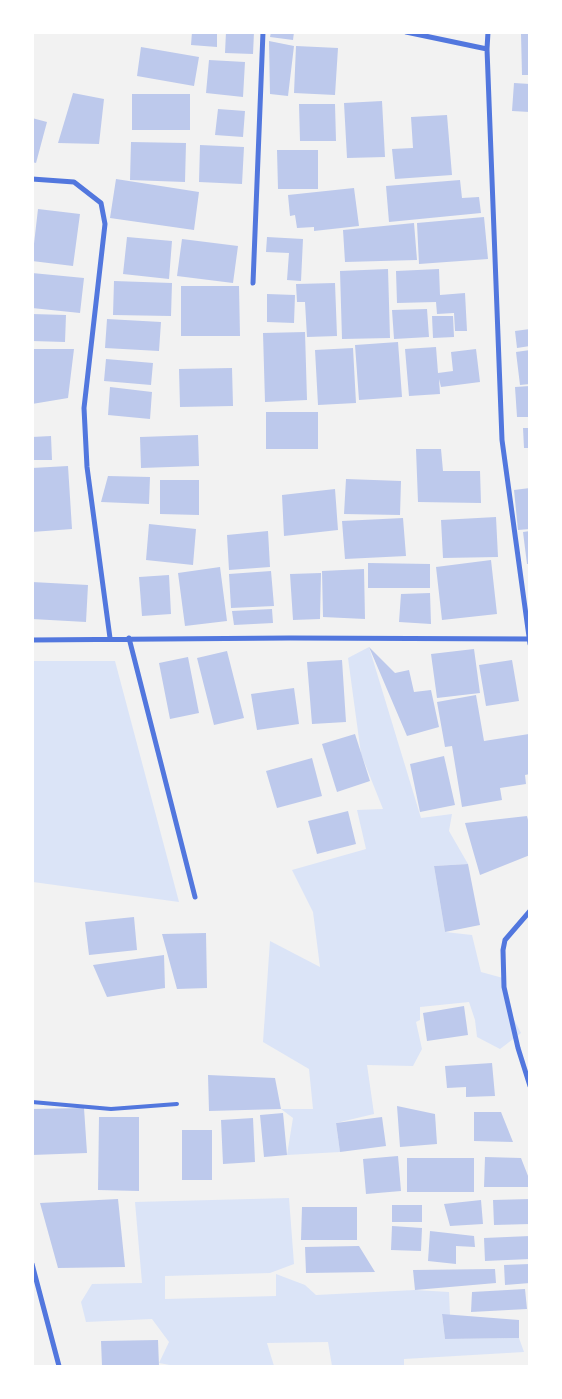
<!DOCTYPE html>
<html>
<head>
<meta charset="utf-8">
<style>
	body { margin:0 }
	#map { position:relative; width:562px; height:1399px; overflow:hidden; background:#f2f2f2; font-family:"Space Grotesk",sans-serif }
	canvas { display:block }
	.frame { position:absolute; inset:0; border:34px solid #fff; pointer-events:none }
</style>
</head>
<body>
<div id="map">
<canvas width="562" height="1399"></canvas>
<div class="frame"></div>
</div>
<script>
const ctx = document.querySelector('canvas').getContext('2d');
ctx.lineJoin = 'round';
function fill(path, color) { ctx.fillStyle = color; ctx.fill(path, 'evenodd'); }
function trace(path, color, width, dash) { ctx.strokeStyle = color; ctx.lineWidth = width; ctx.lineCap = dash ? 'butt' : 'round'; ctx.setLineDash(dash || []); ctx.stroke(path); }
const green = new Path2D(`
	M369,647L421,818L452,814L449,831L468,864L434,866L445,932L472,935L481,972L503,978L511,1014L521,1033L500,1049L477,1037L475,1020L469,1002L420,1007V1020L416,1022L422,1049L413,1066L367,1065L374,1114L336,1123L340,1152L287,1155L293,1118L281,1109H313L309,1069L263,1042L270,941L320,967L313,912L292,870L366,849L357,810L383,809L361,754L348,658Z
	M33,661H115L179,902L33,882Z
	M289,1198L294,1264L270,1273L165,1276V1299L276,1296V1274L305,1285L316,1295L415,1290L449,1292L450,1315H442L445,1339L519,1338L524,1352L404,1359V1366H358L357,1365L332,1366L328,1342L267,1343L274,1366H175L159,1363L169,1342L152,1319L86,1322L81,1302L92,1284L142,1283L135,1202Z`);
const building = new Path2D(`
	M192,32H217V47L191,45Z
	M226,32H254L253,54L225,53Z
	M271,32H294L293,40L270,37Z
	M521,34H530V75H522Z
	M269,41L294,46L288,96L270,94Z
	M296,46L338,48L335,95L294,93Z
	M141,47L199,57L194,86L137,76Z
	M209,60L245,62L243,97L206,93Z
	M514,83L530,84V112L512,111Z
	M73,93L104,99L99,144L58,143Z
	M132,94H190V130H132Z
	M382,101L385,157L347,158L344,103Z
	M299,104H335L336,141H300Z
	M218,109L245,111L243,137L215,135Z
	M447,115L452,175L395,179L392,149L413,148L411,117Z
	M32,118L47,122L36,163L32,162Z
	M131,142L186,143L185,182L130,180Z
	M200,145L244,147L242,184L199,182Z
	M277,150H318V189H278Z
	M116,179L199,192L194,230L110,218Z
	M460,180L462,198L479,197L481,213L389,222L386,186Z
	M354,188L359,226L314,231V227L297,228L295,215L290,216L288,195Z
	M38,209L80,214L73,266L32,261Z
	M484,217L488,259L419,264L417,223Z
	M414,223L417,260L345,262L343,230Z
	M127,237L172,241L169,279L123,274Z
	M267,237L303,239L301,281L287,280L289,253L266,252Z
	M182,239L238,246L233,283L177,276Z
	M388,269L390,338L342,339L340,271Z
	M439,269L440,295L465,293L467,331H455L454,313L437,314L436,302L397,303L396,271Z
	M32,273L84,278L80,313L32,308Z
	M114,281L172,283L171,316L113,315Z
	M335,283L337,336L307,337L305,302H297L296,284Z
	M181,286H239L240,336H181Z
	M267,294L295,295L294,323L267,322Z
	M427,309L429,337L394,339L392,310Z
	M32,314L66,315L65,342L32,341Z
	M432,316H453L454,337L433,338Z
	M107,319L161,322L159,351L105,348Z
	M530,329V346L517,348L515,331Z
	M305,332L307,400L265,402L263,333Z
	M398,342L402,397L359,400L355,345Z
	M436,347L438,373L453,371L451,352L476,349L480,382L441,387L439,379L440,394L409,396L405,349Z
	M353,348L356,403L318,405L315,350Z
	M32,349H74L68,398L32,404Z
	M530,350V384L520,385L516,352Z
	M106,359L153,363L151,385L104,381Z
	M232,368L233,406L180,407L179,369Z
	M530,386V417H517L515,387Z
	M110,387L152,392L150,419L108,415Z
	M266,412H318V449H266Z
	M523,428H530V448H524Z
	M198,435L199,466L141,468L140,437Z
	M51,436L52,460H32V437Z
	M416,449H441L443,471H480L481,503L418,502Z
	M68,466L72,529L32,532V468Z
	M108,476L150,477L149,504L101,502Z
	M346,479L401,481L400,515L344,514Z
	M160,480H199V515L160,514Z
	M530,488V529L518,530L514,490Z
	M335,489L338,530L284,536L282,495Z
	M496,517L498,557L443,558L441,520Z
	M403,518L406,556L345,559L342,521Z
	M149,524L196,529L193,565L146,560Z
	M268,531L270,567L229,570L227,535Z
	M530,531V564H527L523,532Z
	M491,560L497,614L442,620L436,567Z
	M368,563L430,564V588H368Z
	M220,567L227,621L185,626L178,573Z
	M364,569L365,619L323,617L322,571Z
	M271,571L274,606L231,608L229,574Z
	M321,573L320,619L293,620L290,574Z
	M169,575L171,614L142,616L139,577Z
	M32,582L88,585L86,622L32,619Z
	M430,593L431,624L399,622L401,594Z
	M272,609L273,623L234,625L232,611Z
	M369,647L395,673L409,670L414,692L431,690L439,727L407,736Z
	M474,649L480,693L437,698L431,654Z
	M227,651L244,718L214,725L197,658Z
	M188,657L199,713L170,719L159,663Z
	M342,660L346,722L312,724L307,662Z
	M512,660L519,701L486,706L479,665Z
	M294,688L299,724L257,730L251,694Z
	M476,695L484,741L529,734L530,774L525,775L526,784L500,788L502,800L462,807L452,746L445,747L437,702Z
	M355,734L370,781L337,792L322,744Z
	M444,756L455,805L420,812L410,764Z
	M312,758L322,796L277,808L266,771Z
	M348,811L356,844L317,854L308,821Z
	M527,816L530,828V855L480,875L465,823Z
	M468,864L480,925L445,932L434,866Z
	M134,917L137,950L89,955L85,922Z
	M206,933L207,988L177,989L162,934Z
	M164,955L165,988L107,997L93,965Z
	M464,1006L468,1035L427,1041L423,1013Z
	M492,1063L495,1096L466,1097V1087L447,1088L445,1066Z
	M208,1075L275,1078L281,1109L209,1111Z
	M397,1106L435,1114L437,1144L400,1147Z
	M84,1108L87,1153L32,1155V1109Z
	M474,1112H501L513,1142L474,1141Z
	M283,1113L287,1155L264,1157L260,1115Z
	M99,1117H139V1191L98,1190Z
	M382,1117L386,1146L340,1152L336,1123Z
	M253,1118L255,1162L223,1164L221,1120Z
	M182,1130H212V1180H182Z
	M398,1156L401,1191L366,1194L363,1159Z
	M485,1157L521,1158L530,1181V1187H484Z
	M407,1158H474V1192H407Z
	M118,1199L125,1267L58,1268L40,1203Z
	M530,1199V1224L494,1225L493,1200Z
	M481,1200L483,1224L450,1226L444,1204Z
	M392,1205H422V1222H392Z
	M302,1207H357V1240H301Z
	M392,1226L422,1228L421,1251L391,1250Z
	M430,1231L474,1236L475,1247L456,1246V1264L428,1261Z
	M530,1236V1259L485,1261L484,1238Z
	M359,1246L375,1272L306,1273L305,1247Z
	M530,1264V1283L505,1285L504,1265Z
	M495,1269L496,1283L415,1290L413,1270Z
	M525,1289L527,1309L471,1312L472,1292Z
	M442,1314L519,1320V1338L445,1339Z
	M158,1340L159,1366H102L101,1341Z`);
const service = new Path2D(`
	M32,1102L111,1109L177,1104`);
const minor = new Path2D(`
	M406,32L487,49
	M488,32L487,49L502,440L530,644
	M32,179L74,182L101,203L105,224L84,408L87,467L110,638
	M253,283L263,32
	M129,638L195,897
	M32,640L290,638L530,639
	M530,911L505,940L503,950L504,987L518,1048L530,1086
	M32,1264L59,1366`);
fill(green, '#dbe4f7');
fill(building, '#bdc9ec');
trace(service, '#5277de', 4);
trace(minor, '#5277de', 5);
</script>
</body>
</html>
